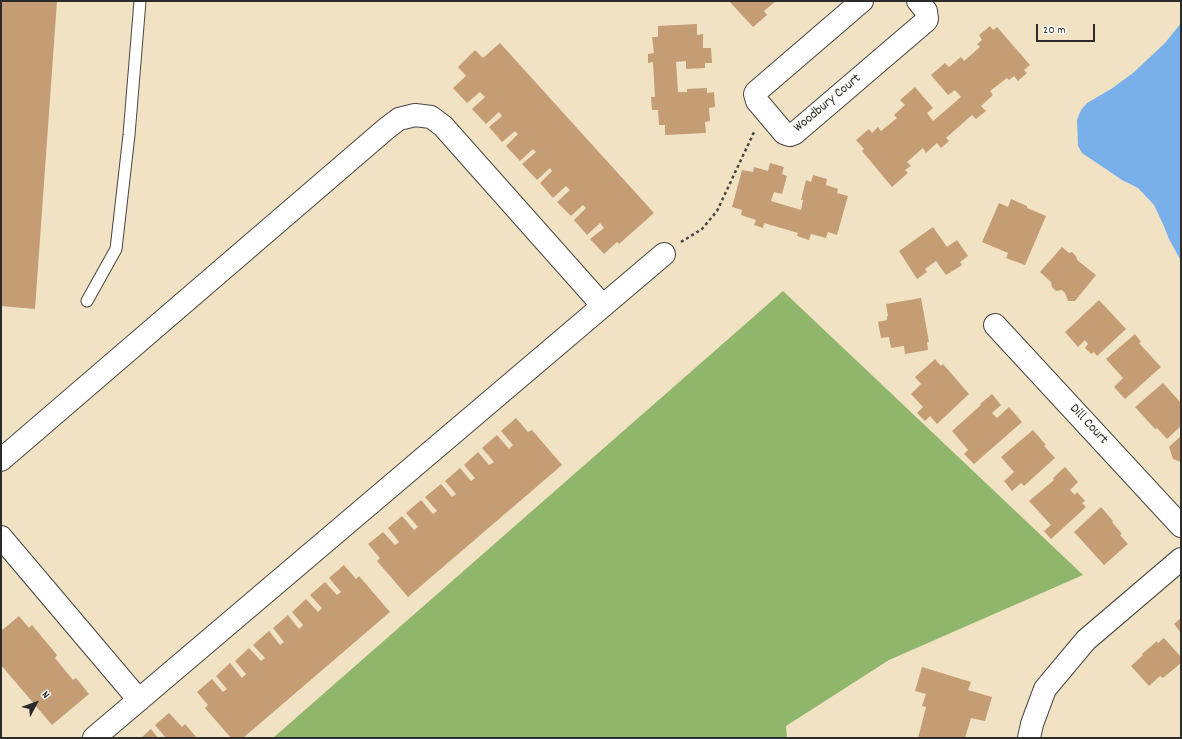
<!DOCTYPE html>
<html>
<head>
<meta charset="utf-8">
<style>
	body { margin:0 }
	#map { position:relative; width:1182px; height:739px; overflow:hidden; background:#f1e2c4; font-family:Dekko,sans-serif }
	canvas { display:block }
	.frame { position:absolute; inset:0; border:2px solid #2b2b2b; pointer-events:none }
	.north { position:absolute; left:16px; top:683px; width:40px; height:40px; -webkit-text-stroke:3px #fdfcf7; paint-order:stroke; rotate:49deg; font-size:11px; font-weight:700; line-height:16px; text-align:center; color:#2b2b2b }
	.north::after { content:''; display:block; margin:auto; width:14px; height:18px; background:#2b2b2b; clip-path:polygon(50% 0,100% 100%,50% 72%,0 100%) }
	.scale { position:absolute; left:1036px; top:24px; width:59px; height:18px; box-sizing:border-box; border:2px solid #2b2b2b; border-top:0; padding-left:5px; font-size:12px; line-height:14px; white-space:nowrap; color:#2b2b2b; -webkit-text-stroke:3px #fdfcf7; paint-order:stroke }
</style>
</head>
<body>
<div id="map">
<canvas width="1182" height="739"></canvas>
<div class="frame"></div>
<div class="north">N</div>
<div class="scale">20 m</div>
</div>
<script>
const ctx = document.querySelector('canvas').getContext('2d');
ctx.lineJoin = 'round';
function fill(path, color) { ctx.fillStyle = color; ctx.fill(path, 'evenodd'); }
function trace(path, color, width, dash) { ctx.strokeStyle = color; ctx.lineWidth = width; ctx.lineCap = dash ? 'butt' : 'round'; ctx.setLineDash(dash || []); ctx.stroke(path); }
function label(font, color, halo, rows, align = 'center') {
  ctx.font = font + ' Dekko,sans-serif'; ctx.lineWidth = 4; ctx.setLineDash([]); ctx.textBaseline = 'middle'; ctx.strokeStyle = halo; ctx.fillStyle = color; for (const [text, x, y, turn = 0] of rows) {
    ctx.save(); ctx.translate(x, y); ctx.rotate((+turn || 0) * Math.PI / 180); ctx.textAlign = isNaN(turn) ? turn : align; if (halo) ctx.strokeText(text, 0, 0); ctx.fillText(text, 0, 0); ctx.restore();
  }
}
const forest = new Path2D(`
	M783,291L1083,575L889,660L786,726L787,738H273Z`);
const water = new Path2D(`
	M1181,23V261L1169,239L1163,224L1154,205L1138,188L1122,180L1082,153L1078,146L1077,120L1081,110L1087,103L1111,89L1133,73L1165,43Z`);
const building = new Path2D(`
	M1,1H57L35,309L1,306Z
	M729,1H776L764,11L767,15L753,27Z
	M697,24V35L703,34V48H711L712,63H705V68L686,69V61L676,62L678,92H687V89L707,88V93L714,92L715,107L709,108L710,121L705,122L706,133L665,135V125H659L658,110H652L651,97H655L653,62L648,63V54L654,53L652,37H658V26Z
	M990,26L993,30L997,27L1030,65L1024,70L1027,73L1018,81L1014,76L1009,80L1007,78L990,91L993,95L981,106L986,111L976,119L972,115L946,138L949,141L941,148L937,143L926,153L923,148L907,162L911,166L905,170L908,173L892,187L862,151L864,149L856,140L869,129L872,133L878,127L881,131L897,118L894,115L905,105L900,100L915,87L933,108L927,113L933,121L961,97L955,90L948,95L931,75L945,63L949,67L961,57L964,61L980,47L977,44L982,40L979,35Z
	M500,43L654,213L619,244L617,242L604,254L590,239L604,228L600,223L587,235L574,220L586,208L583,205L571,216L557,202L570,190L566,186L553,198L540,183L552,171L550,168L537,180L522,164L536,152L533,149L520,161L506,146L518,134L515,131L502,142L489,127L502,116L499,112L486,124L472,109L485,97L480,92L467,103L453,88L466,76L458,67L475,50L483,58Z
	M770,163L784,167L782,174L787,176L782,194L774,192L771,201L801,210L803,200H801L806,180L811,182L813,175L827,179L826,185L838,189L837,193L848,196L837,235L828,232L826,238L811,234L809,240L797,236L798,233L764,223L763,228L754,225L756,220L741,215L742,210L732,207L742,170L753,172L754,167L768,171Z
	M1011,199L1027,206V208L1046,216L1025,265L1006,258L1008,253L982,242L999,203L1008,207Z
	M933,227L947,247L957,240L968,256L960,262L962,265L946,275L936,261L925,269L927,272L917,279L899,251Z
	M1062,247L1069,253L1072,252L1076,256L1077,260L1096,275L1075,301H1068L1065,293L1062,290L1056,291L1052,287L1051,282L1040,272Z
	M921,298L929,342H927L928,350L905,354L904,346L891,348L889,337L881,338L878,322L887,320V316H888L886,304Z
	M1099,300L1126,329L1097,356L1094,352L1091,354L1085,348L1088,344L1085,340L1078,347L1065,332Z
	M1135,334L1141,342L1139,343L1161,367L1125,399L1114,387L1123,378L1106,359Z
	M935,359L941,366L943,364L969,394L937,424L930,416L925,421L917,413L923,407L911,394L921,384L915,377Z
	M1163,383L1181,403L1180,405L1181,406V426L1167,439L1157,428L1155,429L1135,407Z
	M992,394L1001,405L992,413L997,418L1009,407L1022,422L974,464L964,454L968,450L952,431L981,405L980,404Z
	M516,418L528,432L532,430L562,465L408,597L377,561L380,558L368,544L383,532L395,545L399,542L388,528L402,516L414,530L418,527L406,513L421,500L433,514L437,511L425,497L441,484L452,497L456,494L445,481L460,468L471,481L475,478L464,465L478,452L489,465L494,462L482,448L497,435L509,449L513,445L501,431Z
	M1033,430L1046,445L1044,446L1055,458L1024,486L1021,483L1012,491L1004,481L1014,472L1001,457Z
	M1181,436V462L1173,459L1169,447Z
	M1065,467L1078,482L1070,490L1075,495L1077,492L1085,501L1082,503L1086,507L1051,539L1044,531L1051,525L1029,501L1054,480L1053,478Z
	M1101,507L1113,521L1112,522L1122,534L1120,535L1128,544L1104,565L1074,532Z
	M344,565L356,579L359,576L390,612L243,738H231L205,708L208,705L197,692L212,679L223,692L227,689L216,676L230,663L242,678L246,674L235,661L249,648L261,661L265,658L253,645L269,631L280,645L284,642L273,628L288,615L299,629L303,625L292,612L306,599L318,612L322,608L310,595L325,582L337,595L341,592L329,578Z
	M19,616L29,628L32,625L57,655L55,658L73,680L76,678L89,694L52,725L1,665V631Z
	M1181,618V633L1174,624Z
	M1164,638L1181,657V663L1163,678L1160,676L1149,686L1131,666L1143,655L1142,654L1157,641L1158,643Z
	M922,667L971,682L968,690L992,697L985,721L971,718L965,738H918L926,707L922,706L926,694L915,691Z
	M169,713L182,727L185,724L197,738H166L155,725Z
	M151,729L158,738H141Z`);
const path = new Path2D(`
	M681,242L702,229L717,211L755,130`);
const lane = new Path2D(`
	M87,301L116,249L129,135L140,1`);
const street = new Path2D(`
	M862,1L756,92L755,94L757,101L784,133L790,135L795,133L926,21L927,19L926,11L918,1
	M995,325L1181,526
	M1,460L387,128L399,119L415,115L431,117L443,126L603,306
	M1,537L139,700
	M94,738L664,254
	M1029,738L1032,724L1045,689L1086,640L1181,559`);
const streetNames = [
	["Woodbury Court",828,104,-40],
	["Dill Court",1088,425,47]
];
fill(forest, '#90b66b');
fill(water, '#7ab0e9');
fill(building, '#c49d75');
trace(lane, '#494642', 13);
trace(street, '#494642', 24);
trace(path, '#494642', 2.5, [3, 3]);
trace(lane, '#fff', 11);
trace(street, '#fff', 22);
label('14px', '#2b2b2b', '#fdfcf7', streetNames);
</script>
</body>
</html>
